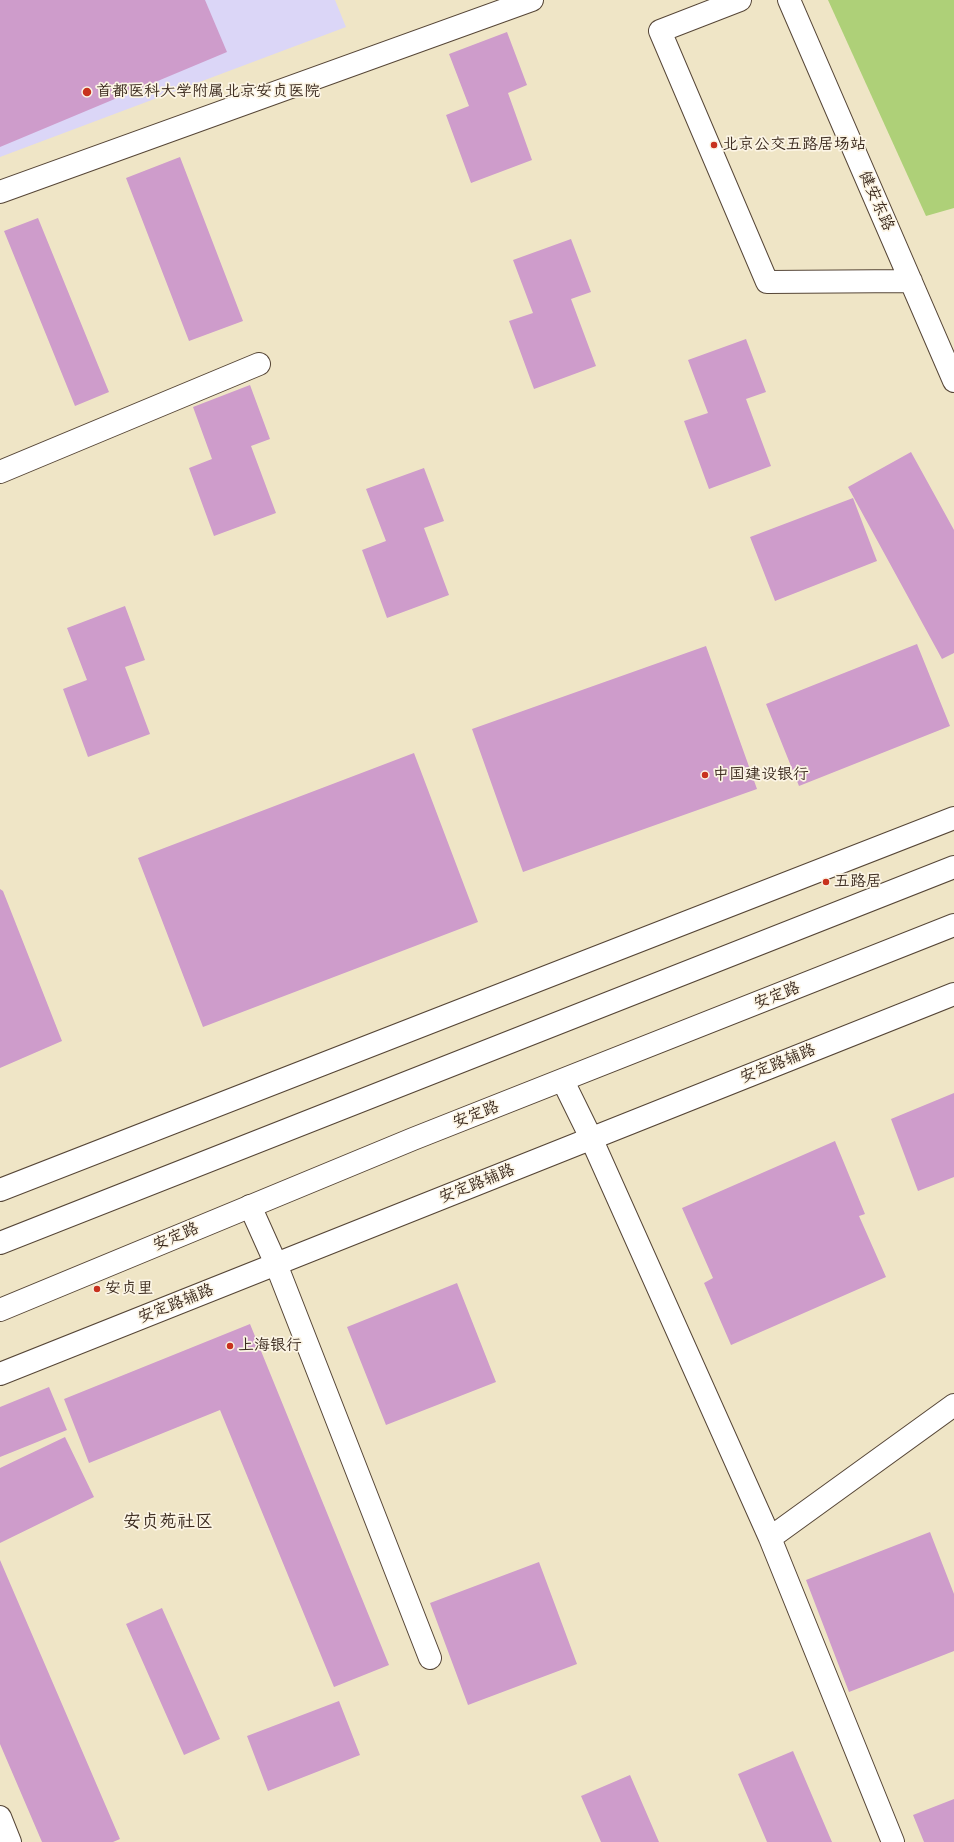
<!DOCTYPE html>
<html>
<head>
<meta charset="utf-8">
<style>
	body { margin:0 }
	canvas { display:block; background:#efe5c6 }
</style>
</head>
<body>
<canvas width="954" height="1842"></canvas>
<script>
const ctx = document.querySelector('canvas').getContext('2d');
ctx.lineJoin = 'round';
function fill(path, color) { ctx.fillStyle = color; ctx.fill(path, 'evenodd'); }
function trace(path, color, width, dash) { ctx.strokeStyle = color; ctx.lineWidth = width; ctx.lineCap = dash ? 'butt' : 'round'; ctx.setLineDash(dash || []); ctx.stroke(path); }
function label(font, color, halo, rows, align = 'center') {
  ctx.font = font + ' Caveat,"LXGW WenKai TC",sans-serif'; ctx.lineWidth = 3.5; ctx.setLineDash([]); ctx.textBaseline = 'middle'; ctx.strokeStyle = halo; ctx.fillStyle = color; for (const [text, x, y, turn = 0] of rows) {
    ctx.save(); ctx.translate(x, y); ctx.rotate((+turn || 0) * Math.PI / 180); ctx.textAlign = isNaN(turn) ? turn : align; if (halo) ctx.strokeText(text, 0, 0); ctx.fillText(text, 0, 0); ctx.restore();
  }
}
const built = new Path2D(`
	M0,0H335L346,27L0,157Z`);
const green = new Path2D(`
	M828,0H954V208L926,216Z`);
const building = new Path2D(`
	M0,0H205L227,52L0,147Z
	M507,32L527,85L508,93L532,160L471,183L446,115L469,106L449,54Z
	M180,157L243,321L189,341L126,178Z
	M38,218L109,392L75,406L4,231Z
	M571,239L591,292L571,299L596,366L534,389L509,321L533,313L513,260Z
	M746,339L766,392L746,399L771,466L709,489L684,421L708,413L688,360Z
	M250,385L270,439L251,446L276,513L214,536L189,468L212,459L193,407Z
	M911,452L954,530V653L942,659L848,487Z
	M424,468L444,521L424,528L449,595L387,618L362,550L386,541L366,489Z
	M853,498L877,561L775,601L750,537Z
	M125,606L145,660L125,667L150,734L88,757L63,689L87,680L67,628Z
	M917,644L950,726L799,786L766,704Z
	M706,646L757,789L523,872L472,729Z
	M414,753L478,922L203,1027L138,858Z
	M0,889L3,891L62,1041L0,1068Z
	M954,1093V1177L918,1191L891,1119Z
	M835,1141L865,1214L859,1216L886,1277L731,1345L704,1283L713,1278L682,1208Z
	M457,1283L496,1382L386,1425L347,1327Z
	M250,1324L389,1665L334,1687L220,1410L89,1463L64,1399Z
	M49,1387L67,1430L0,1457V1407Z
	M65,1437L94,1497L0,1543V1468Z
	M930,1532L954,1594V1651L849,1692L806,1580Z
	M0,1560L120,1839L113,1842H42L0,1744Z
	M539,1562L577,1664L468,1705L430,1603Z
	M162,1608L220,1739L184,1755L126,1624Z
	M339,1701L360,1755L268,1791L247,1736Z
	M793,1751L832,1842H767L738,1774Z
	M630,1775L659,1842H601L581,1796Z
	M954,1799V1842H924L913,1815Z`);
const minor = new Path2D(`
	M740,0L660,31L767,282L911,281
	M789,0L954,381
	M0,192L532,0
	M0,472L259,364
	M563,1081L591,1138L770,1538L893,1842
	M0,1190L954,818
	M250,1206L276,1264L430,1658
	M0,1374L954,994
	M770,1538L954,1405
	M0,1817L10,1842`);
const major = new Path2D(`
	M0,1243L954,867
	M0,1310L413,1139L954,925`);
const markers = [
	[87,92,5,"#c8321e"],
	[714,145,4,"#c8321e"],
	[705,775,4,"#c8321e"],
	[826,882,4,"#c8321e"],
	[97,1289,4,"#c8321e"],
	[230,1346,4,"#c8321e"]
];
const poiNames = [
	["首都医科大学附属北京安贞医院",96,92],
	["北京公交五路居场站",722,145],
	["中国建设银行",713,775],
	["五路居",834,882],
	["安贞里",105,1289],
	["上海银行",238,1346]
];
const streetNames = [
	["健安东路",876,201,66],
	["安定路",777,996,-22],
	["安定路辅路",778,1064,-22],
	["安定路",476,1115,-21],
	["安定路辅路",477,1184,-22],
	["安定路",176,1237,-23],
	["安定路辅路",176,1304,-22]
];
const quarterNames = [
	["安贞苑社区",168,1522]
];
fill(built, '#dbd6f7');
fill(green, '#aed078');
fill(building, '#ce9ccb');
trace(minor, '#564637', 24);
trace(major, '#564637', 24);
trace(minor, '#fff', 22);
trace(major, '#fff', 22);
for (const [x, y, r, color] of markers) { const dot = new Path2D(); dot.arc(x, y, r, 0, 2 * Math.PI); ctx.fillStyle = color; ctx.fill(dot); trace(dot, '#fcf5e5', 1.5); }
label('16px', '#3b2a1e', '#fcf5e5', poiNames, 'left');
label('16px', '#3b2a1e', '#fcf5e5', streetNames);
label('18px', '#3b2a1e', '#fcf5e5', quarterNames);
</script>
</body>
</html>
